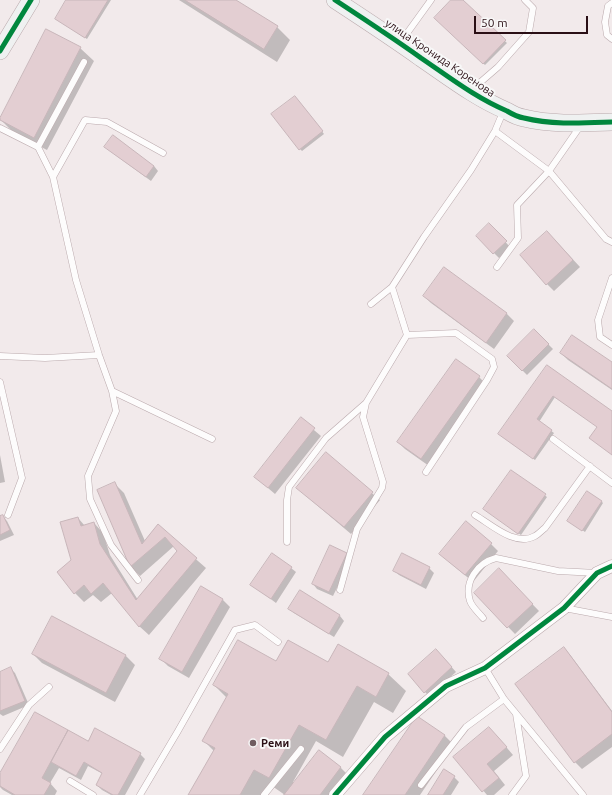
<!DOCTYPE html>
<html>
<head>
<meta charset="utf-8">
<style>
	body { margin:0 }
	#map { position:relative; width:612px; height:795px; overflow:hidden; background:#f2eaeb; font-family:Ubuntu,sans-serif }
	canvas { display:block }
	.scale { position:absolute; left:474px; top:16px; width:114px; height:18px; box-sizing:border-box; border:2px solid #2a0f15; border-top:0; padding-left:5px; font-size:12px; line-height:14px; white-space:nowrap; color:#2a0f15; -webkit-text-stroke:3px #f8f8f8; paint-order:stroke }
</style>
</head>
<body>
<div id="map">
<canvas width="612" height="795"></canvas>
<div class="scale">50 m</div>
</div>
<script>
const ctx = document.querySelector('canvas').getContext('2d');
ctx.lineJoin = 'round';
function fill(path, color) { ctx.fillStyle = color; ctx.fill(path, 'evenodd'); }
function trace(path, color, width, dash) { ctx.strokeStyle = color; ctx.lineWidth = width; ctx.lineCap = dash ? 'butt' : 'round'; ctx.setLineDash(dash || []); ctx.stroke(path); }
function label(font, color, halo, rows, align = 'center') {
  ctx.font = font + ' Ubuntu,sans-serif'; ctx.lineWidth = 4; ctx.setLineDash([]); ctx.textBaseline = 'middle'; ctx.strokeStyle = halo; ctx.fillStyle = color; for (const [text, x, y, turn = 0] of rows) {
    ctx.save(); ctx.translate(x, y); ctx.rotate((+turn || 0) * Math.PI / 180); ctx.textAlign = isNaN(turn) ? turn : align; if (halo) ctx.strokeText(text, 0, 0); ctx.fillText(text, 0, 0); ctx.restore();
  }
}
const shadow = new Path2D(`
	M67,0H111L87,39L56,19Z
	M179,0H234L277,27L290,40L277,62Z
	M452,0H462L507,43L485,65L435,18Z
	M80,48L94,61L47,150L14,133L0,119Z
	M297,99L324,134L302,151L300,149Z
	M110,151L154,166L158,171L151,181Z
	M489,224L510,247L499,258L477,236Z
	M554,239L580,267L554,291L547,284Z
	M444,268L507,314L514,321L494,349L431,303L424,296Z
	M534,330L553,349L527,375L508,356Z
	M561,353L612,364V390L568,360Z
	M547,366L612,412V454L590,438L598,427L555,397L539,422L554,433L535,460L501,436Z
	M479,377L486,384L429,466L405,449L398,442Z
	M301,419L321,436L275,494L255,477Z
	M326,454L380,500L351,534L305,495Z
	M0,455L5,482L0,483Z
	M511,471L547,497L521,535L484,509Z
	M115,484L124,493L145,541L158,526L206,568L149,635L139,626L112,593L101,602L93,595L84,602L75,593L72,561L78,518L85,526L94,523L103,533L110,555L138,600L178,551L174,546L140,576L131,567Z
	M601,501L603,503L585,532L571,522Z
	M2,516L7,521L14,535L0,541V518Z
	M491,544L498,551L473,582L448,561Z
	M346,554L351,559L333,596L317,589L313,584Z
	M291,568L296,572L276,603L252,585Z
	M429,568L434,573L426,589L399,575L394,570Z
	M506,577L539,611L515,634L475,593Z
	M202,588L223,600L230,607L189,678L168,666L161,659Z
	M300,592L340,616L344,621L334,637L294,613L290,608Z
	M564,648L571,656L612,711V747L582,769L575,762Z
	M33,654L125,655L135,665L115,702L42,663Z
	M441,655L456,672L429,696L425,692Z
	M276,662L329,664L388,674L406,691L393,713L374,702L343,757L316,741L293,782L294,783L319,751L341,768L350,777L336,795H285L272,786L267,795H189L214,751L203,740L227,698L214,685Z
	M11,669L15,673L29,705L3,716L0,714V673Z
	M36,713L88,742L140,754L145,759L125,795H111L102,790L97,785L103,774L88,766L81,780L59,768L50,783L57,791L55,795H12L3,790L0,787V775Z
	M417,717L445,736L454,745L420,795H364Z
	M496,735L513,755L494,771L505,785L494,795H487L455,757Z
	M454,777L459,782L451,795H429Z`);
const building = new Path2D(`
	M66,0H108L85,38L55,19Z
	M185,0H236L278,26L264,49Z
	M451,0H463L506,40L483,64L434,18Z
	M46,29L81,47L34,138L0,120V118Z
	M295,96L323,131L299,150L271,114Z
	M113,135L154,166L146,177L104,147Z
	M489,223L507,241L493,254L476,236Z
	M547,231L573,260L546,285L520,255Z
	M444,267L507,313L486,343L423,296Z
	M534,329L549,344L522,371L507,356Z
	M572,335L612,362V389L560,353Z
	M456,359L480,376L421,459L397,442Z
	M547,365L612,411V455L589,438L597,427L553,396L537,419L552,430L533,459L498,434Z
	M301,417L315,428L268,488L254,477Z
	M326,452L373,492L344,527L296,488Z
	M511,470L546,494L518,534L483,509Z
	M115,482L142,544L158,524L197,558L139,627L103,583L91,594L84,585L74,594L57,572L71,560L60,522L78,517L81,526L94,522L100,544L136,600L177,551L165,537L130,567L97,490Z
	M587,491L602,501L582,531L567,521Z
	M3,515L10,530L0,535V516Z
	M466,521L492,543L465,575L439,554Z
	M330,545L347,553L329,592L312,584Z
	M272,553L292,567L271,599L250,585Z
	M402,553L430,567L421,585L393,571Z
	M499,568L533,604L507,628L474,593Z
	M201,586L223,599L182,672L159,659Z
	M300,590L340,615L329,634L288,609Z
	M52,616L126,655L106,693L32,654Z
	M238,640L276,661L288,640L328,662L338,644L389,673L376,697L357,686L326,740L299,725L269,778L254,770L240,795H188L215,748L202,741L228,694L213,685Z
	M564,647L612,712V734L574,763L515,684Z
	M436,649L452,667L424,693L408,674Z
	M11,667L25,701L0,711V672Z
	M35,712L68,730L42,778L51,783L44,795H15L0,786V773Z
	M417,716L445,735L405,795H363Z
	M489,727L507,747L487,764L499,778L482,792L453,757Z
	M95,728L141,753L118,795H113L96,785L102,773L84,762L76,776L51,762L68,730L88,741Z
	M319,750L341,767L320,795H284Z
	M444,769L455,776L443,795H428Z`);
const lane = new Path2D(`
	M612,3L608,6L605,22L607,35L612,39
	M400,43L431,0
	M474,92L476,86L498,67L529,32L533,8L525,0
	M0,128L38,147L53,177L76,280L99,355L112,391L116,411L88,476L90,499L111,545L138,580
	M495,131L549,171L606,239L612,242
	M38,147L84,62
	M53,177L85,120L107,122L163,153
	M497,267L518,238L517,205L549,171L581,125
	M612,278L598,320L600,337L612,345
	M371,304L392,287L424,237L471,170L495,131L503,112
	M407,335L456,333L492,359L494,367L487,380L426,472
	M0,356L45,358L99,355
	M0,382L22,478L8,515
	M112,391L212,439
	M553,439L612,483
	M475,515C492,525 515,547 535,536C539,534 542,530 545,528L590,466
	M287,542V500L289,487L326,438L366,403
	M340,590L357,529L382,488L383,482L363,417L366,403L407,335L392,287
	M564,608L612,617
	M483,618C479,613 472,607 470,601C464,582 477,563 496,558L558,571L597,573
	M485,668L504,699L583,795
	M0,749L29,705L49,687
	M70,781L93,795
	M421,785L466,727L504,699
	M140,795L178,731L235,630L255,625L278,642
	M264,795L301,749
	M512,795L526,776L516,714`);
const street = new Path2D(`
	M335,795L385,737L446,686L485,668L564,608L597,573L612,566`);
const secondary = new Path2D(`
	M335,0C364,19 393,38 421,58C449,77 476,98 507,111C512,114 518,117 524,118C552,125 583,123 612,122
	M0,51L31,0`);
const cycleway = new Path2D(`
	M335,0C364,19 393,38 421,58C449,77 476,98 507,111C512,114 518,117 524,118C552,125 583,123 612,122
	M0,51L31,0
	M335,795L385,737L446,686L485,668L564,608L597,573L612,566`);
const markers = [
	[253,743,4,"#705c60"]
];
const streetNames = [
	["улица Кронида Коренова",440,58,34]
];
const poiNames = [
	["Реми",261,743]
];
fill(shadow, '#0003');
fill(building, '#e3ced2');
trace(building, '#c8b6ba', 1);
trace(lane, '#baa9ac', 7);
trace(street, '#baa9ac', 13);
trace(secondary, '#baa9ac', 18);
trace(lane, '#fdfcfc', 6);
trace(street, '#fdfcfc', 12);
trace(secondary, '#eff1f1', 17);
trace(cycleway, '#00873e', 5);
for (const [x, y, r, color] of markers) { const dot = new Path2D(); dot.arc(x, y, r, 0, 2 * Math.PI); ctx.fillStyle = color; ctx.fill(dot); trace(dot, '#f8f8f8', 1.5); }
label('11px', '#2a0f15', '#f8f8f8', streetNames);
label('bold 11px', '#2a0f15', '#f8f8f8', poiNames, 'left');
</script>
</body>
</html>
